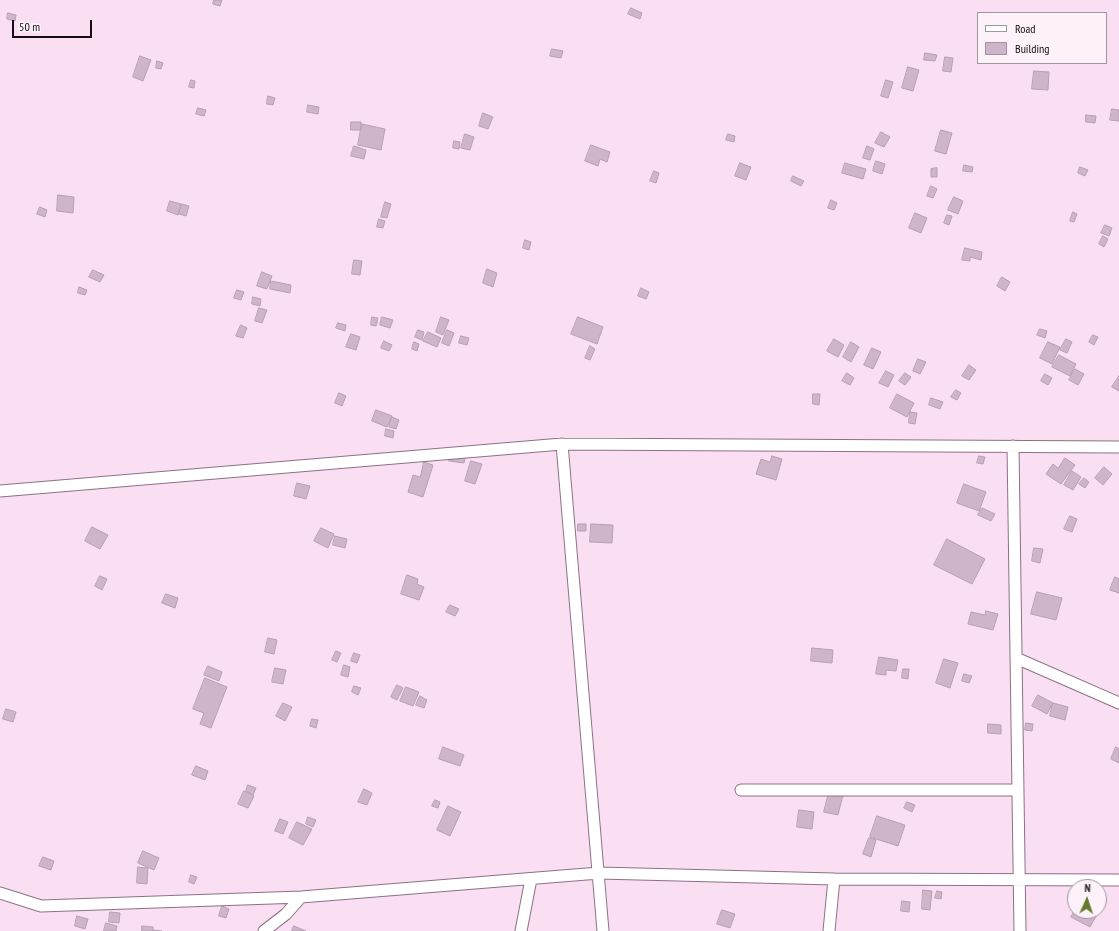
<!DOCTYPE html>
<html>
<head>
<meta charset="utf-8">
<style>
	body { margin:0 }
	#map { position:relative; width:1119px; height:931px; overflow:hidden; background:#fadff3; font-family:"PT Sans Narrow",sans-serif }
	canvas { display:block }
	.legend { position:absolute; left:977px; top:12px; width:130px; height:52px; box-sizing:border-box; background:#fdf2fa; border:1px solid #a1969e; margin:0; padding:5px 7px; list-style:none; font-size:12px; color:#160d14 }
	.legend li { display:flex; align-items:center; gap:8px; height:20px }
	.legend b { width:20px; border:1px solid #a1969e }
	.north { position:absolute; left:1067px; top:879px; width:40px; height:40px; box-sizing:border-box; background:#fdf2fa; border:1px solid #a1969e; border-radius:50%; rotate:3deg; font-size:11px; font-weight:700; line-height:16px; text-align:center; color:#160d14 }
	.north::after { content:''; display:block; margin:auto; width:14px; height:18px; background:#637a2c; clip-path:polygon(50% 0,100% 100%,50% 72%,0 100%) }
	.scale { position:absolute; left:12px; top:20px; width:80px; height:18px; box-sizing:border-box; border:2px solid #160d14; border-top:0; padding-left:5px; font-size:12px; line-height:14px; white-space:nowrap; color:#160d14; -webkit-text-stroke:3px #fdf2fa; paint-order:stroke }
</style>
</head>
<body>
<div id="map">
<canvas width="1119" height="931"></canvas>
<ul class="legend">
<li><b style="height:5px;background:#fff"></b>Road</li>
<li><b style="height:11px;background:#cfb5c9"></b>Building</li>
</ul>
<div class="north">N</div>
<div class="scale">50 m</div>
</div>
<script>
const ctx = document.querySelector('canvas').getContext('2d');
ctx.lineJoin = 'round';
function fill(path, color) { ctx.fillStyle = color; ctx.fill(path, 'evenodd'); }
function trace(path, color, width, dash) { ctx.strokeStyle = color; ctx.lineWidth = width; ctx.lineCap = dash ? 'butt' : 'round'; ctx.setLineDash(dash || []); ctx.stroke(path); }
const building = new Path2D(`
	M214,0H222L220,6L213,4Z
	M631,8L642,13L640,19L628,14Z
	M8,13L16,15L15,21L7,19Z
	M552,49L563,51L561,58L550,56Z
	M925,53L937,55L935,61L924,60Z
	M140,56L151,60L143,81L133,77Z
	M945,57L953,58L951,72L943,71Z
	M157,61L163,63L161,69L156,68Z
	M908,67L919,70L913,91L902,88Z
	M1034,71L1049,72L1048,90L1032,89Z
	M191,80L195,81L194,88L189,87Z
	M886,80L893,82L888,98L881,96Z
	M268,96L275,98L273,105L267,104Z
	M308,105L319,107L318,114L307,112Z
	M198,108L206,110L204,116L196,114Z
	M1112,109L1119,110V121L1110,120Z
	M483,113L493,117L488,129L479,126Z
	M1086,115L1096,116L1095,123L1086,122Z
	M351,122H361V130H351Z
	M362,124L385,129L381,150L358,145Z
	M941,130L952,133L946,154L935,151Z
	M881,132L890,137L884,147L875,143Z
	M465,134L474,137L470,150L461,148Z
	M728,134L735,136L734,142L726,140Z
	M454,141L460,142L459,149L453,148Z
	M591,145L610,152L607,162L600,159L598,166L585,161Z
	M354,146L366,150L364,159L351,156Z
	M867,146L874,149L870,160L863,158Z
	M876,161L885,164L882,174L873,171Z
	M740,163L751,167L746,180L735,176Z
	M845,163L866,169L863,179L842,173Z
	M964,165L973,167L972,172L963,171Z
	M1080,167L1088,170L1085,176L1078,173Z
	M937,168V177H931V169Z
	M654,171L659,173L656,183L650,181Z
	M793,176L804,181L801,186L791,181Z
	M931,186L937,189L933,198L927,196Z
	M58,195L74,197L73,213L57,211Z
	M954,197L963,201L958,214L948,210Z
	M831,200L837,203L834,210L828,208Z
	M170,201L181,204L178,215L167,211Z
	M385,202L391,204L387,218L381,217Z
	M182,204L189,206L186,216L179,214Z
	M40,207L47,210L45,217L37,214Z
	M1073,212L1077,214L1074,222L1070,221Z
	M915,213L927,218L921,233L909,228Z
	M947,215L952,216L949,225L944,223Z
	M379,219L385,221L383,228L377,227Z
	M1105,225L1112,228L1109,236L1101,233Z
	M1103,236L1108,239L1104,247L1099,244Z
	M525,240L531,242L529,250L523,248Z
	M965,248L982,252L981,260L970,257V261L962,260Z
	M354,260L362,261L360,275L352,274Z
	M487,269L497,273L493,287L483,283Z
	M93,270L104,275L100,282L89,277Z
	M262,272L272,276L267,289L257,286Z
	M1002,277L1010,282L1005,291L997,286Z
	M271,281L291,285L290,293L270,289Z
	M79,287L87,290L85,295L78,293Z
	M641,288L649,292L646,299L638,296Z
	M237,290L244,292L241,300L234,298Z
	M253,297L261,299L260,306L252,304Z
	M259,308L267,310L262,323L255,321Z
	M372,317L378,318L376,326L371,325Z
	M382,317L393,320L390,328L380,325Z
	M441,317L449,320L443,335L436,332Z
	M578,317L603,327L597,344L571,334Z
	M338,323L346,325L345,331L336,328Z
	M241,325L247,328L243,338L236,336Z
	M1040,329L1047,331L1045,338L1037,335Z
	M418,330L424,332L422,340L415,337Z
	M447,330L454,333L449,346L442,343Z
	M428,332L441,338L437,347L423,341Z
	M351,334L360,337L356,350L346,347Z
	M1093,335L1098,337L1094,345L1089,342Z
	M461,336L469,338L467,345L459,343Z
	M834,339L844,345L838,357L827,351Z
	M1066,339L1072,342L1067,353L1060,350Z
	M384,341L392,345L389,351L381,348Z
	M414,342L419,344L417,351L412,349Z
	M851,342L859,347L851,362L843,357Z
	M1048,342L1060,347L1052,364L1040,358Z
	M590,346L595,349L590,360L585,358Z
	M872,348L881,352L873,369L864,365Z
	M1059,355L1076,364L1070,376L1052,367Z
	M918,359L926,362L920,374L913,371Z
	M969,365L976,370L969,380L962,376Z
	M1075,369L1084,374L1078,385L1069,380Z
	M886,371L894,375L888,387L879,383Z
	M847,373L854,378L850,385L842,381Z
	M905,373L911,377L905,385L899,381Z
	M1045,374L1052,378L1048,385L1041,381Z
	M1119,376V391L1112,387Z
	M956,390L961,393L957,400L951,397Z
	M339,393L346,396L342,406L335,403Z
	M813,394H820L819,405L813,404Z
	M897,394L914,403L907,417L890,408Z
	M931,398L943,402L940,409L929,405Z
	M376,410L392,416L387,427L372,421Z
	M910,412L917,413L915,424L909,423Z
	M392,417L399,420L396,429L389,427Z
	M386,429L394,431L393,438L385,436Z
	M451,449L466,452L464,463L449,461Z
	M772,456L782,459L776,480L756,474L761,459L770,462Z
	M979,456L985,457L983,464L977,463Z
	M1065,458L1075,465L1061,484L1046,474L1053,464L1058,468Z
	M471,461L482,464L475,484L465,481Z
	M424,462L433,465L423,497L408,492L413,475L420,477Z
	M1104,467L1112,474L1103,485L1095,478Z
	M1072,471L1081,477L1073,490L1064,485Z
	M1084,478L1089,482L1085,488L1079,484Z
	M297,483L310,486L306,499L294,496Z
	M964,484L986,492L979,511L957,503Z
	M982,508L995,514L991,521L978,515Z
	M1070,516L1077,519L1072,532L1064,529Z
	M578,524H586V531H578Z
	M591,524L613,525L612,543L590,542Z
	M92,527L108,535L100,549L85,541Z
	M321,528L334,534L328,548L314,541Z
	M335,536L347,539L345,548L333,545Z
	M947,539L985,559L972,584L934,565Z
	M1034,548L1043,549L1040,563L1032,561Z
	M407,575L418,579L417,584L424,587L419,600L401,594Z
	M100,576L107,579L102,590L95,586Z
	M1115,577L1119,579V593L1110,590Z
	M1037,592L1062,598L1056,620L1031,614Z
	M166,594L178,598L175,608L162,603Z
	M450,605L459,609L455,616L446,612Z
	M986,611L998,614L993,630L968,624L971,612L985,615Z
	M268,638L277,640L274,654L265,652Z
	M812,648L833,650L832,663L811,661Z
	M336,651L341,653L337,662L332,660Z
	M354,653L360,655L357,663L351,661Z
	M879,657L898,660L896,671L886,670V675L876,674Z
	M944,659L958,663L950,688L936,683Z
	M344,665L350,667L348,677L341,675Z
	M208,666L222,672L219,681L204,675Z
	M275,668L286,670L283,684L272,682Z
	M903,669H909L908,679L902,678Z
	M964,674L972,676L969,683L962,681Z
	M205,678L227,687L211,728L200,724L204,713L193,709Z
	M397,685L403,688L397,700L391,697Z
	M354,686L361,688L358,695L352,692Z
	M406,687L419,692L413,706L400,701Z
	M1038,695L1053,703L1047,714L1032,706Z
	M420,696L427,700L424,708L416,705Z
	M283,703L292,707L285,721L276,716Z
	M1053,703L1068,707L1065,720L1050,716Z
	M6,709L16,712L13,722L3,719Z
	M312,719L318,720L316,728L310,726Z
	M1026,723L1033,724L1032,731L1025,730Z
	M988,724L1001,725V734L988,733Z
	M443,747L464,755L460,766L439,759Z
	M1116,747L1119,749V763L1111,759Z
	M196,766L208,771L205,780L192,775Z
	M248,785L256,788L253,795L246,791Z
	M364,789L372,793L367,805L358,802Z
	M244,791L254,796L248,808L238,804Z
	M829,792L843,795L838,815L824,812Z
	M435,800L440,802L438,808L432,806Z
	M907,802L915,805L912,812L904,808Z
	M448,806L461,812L450,836L437,830Z
	M799,810L814,812L812,829L797,827Z
	M877,816L905,825L898,846L870,837Z
	M308,817L316,820L313,827L306,824Z
	M280,819L288,822L283,834L275,831Z
	M297,822L312,829L303,845L289,838Z
	M869,838L876,840L871,857L863,854Z
	M143,851L159,858L154,870L138,863Z
	M43,857L54,861L51,870L39,866Z
	M138,867L148,868L147,884L137,883Z
	M191,875L197,877L194,884L189,882Z
	M923,890L932,891L930,910L922,909Z
	M937,891L942,892L941,899L935,898Z
	M902,901L910,902L909,912L901,911Z
	M222,906L229,909L226,918L219,916Z
	M722,910L735,914L730,928L717,924Z
	M1075,910V911H1099L1090,927L1071,917Z
	M110,912L120,913L119,923L109,922Z
	M77,916L88,919L85,929L75,926Z
	M106,923L117,926L116,931H104Z
	M142,926L153,927V930L162,931H142Z
	M294,926L306,931H292Z`);
const minor = new Path2D(`
	M562,444L603,931
	M1013,446L1020,931
	M0,491L562,444L1119,447
	M1016,658L1119,703
	M741,790H1018
	M0,893L41,906L301,897L599,873L834,879L1119,880
	M264,931L286,914L301,897
	M521,931L531,879
	M829,931L834,879`);
fill(building, '#cfb5c9');
trace(building, '#b99fb2', 1);
trace(minor, '#8a7284', 13);
trace(minor, '#fff', 11);
</script>
</body>
</html>
